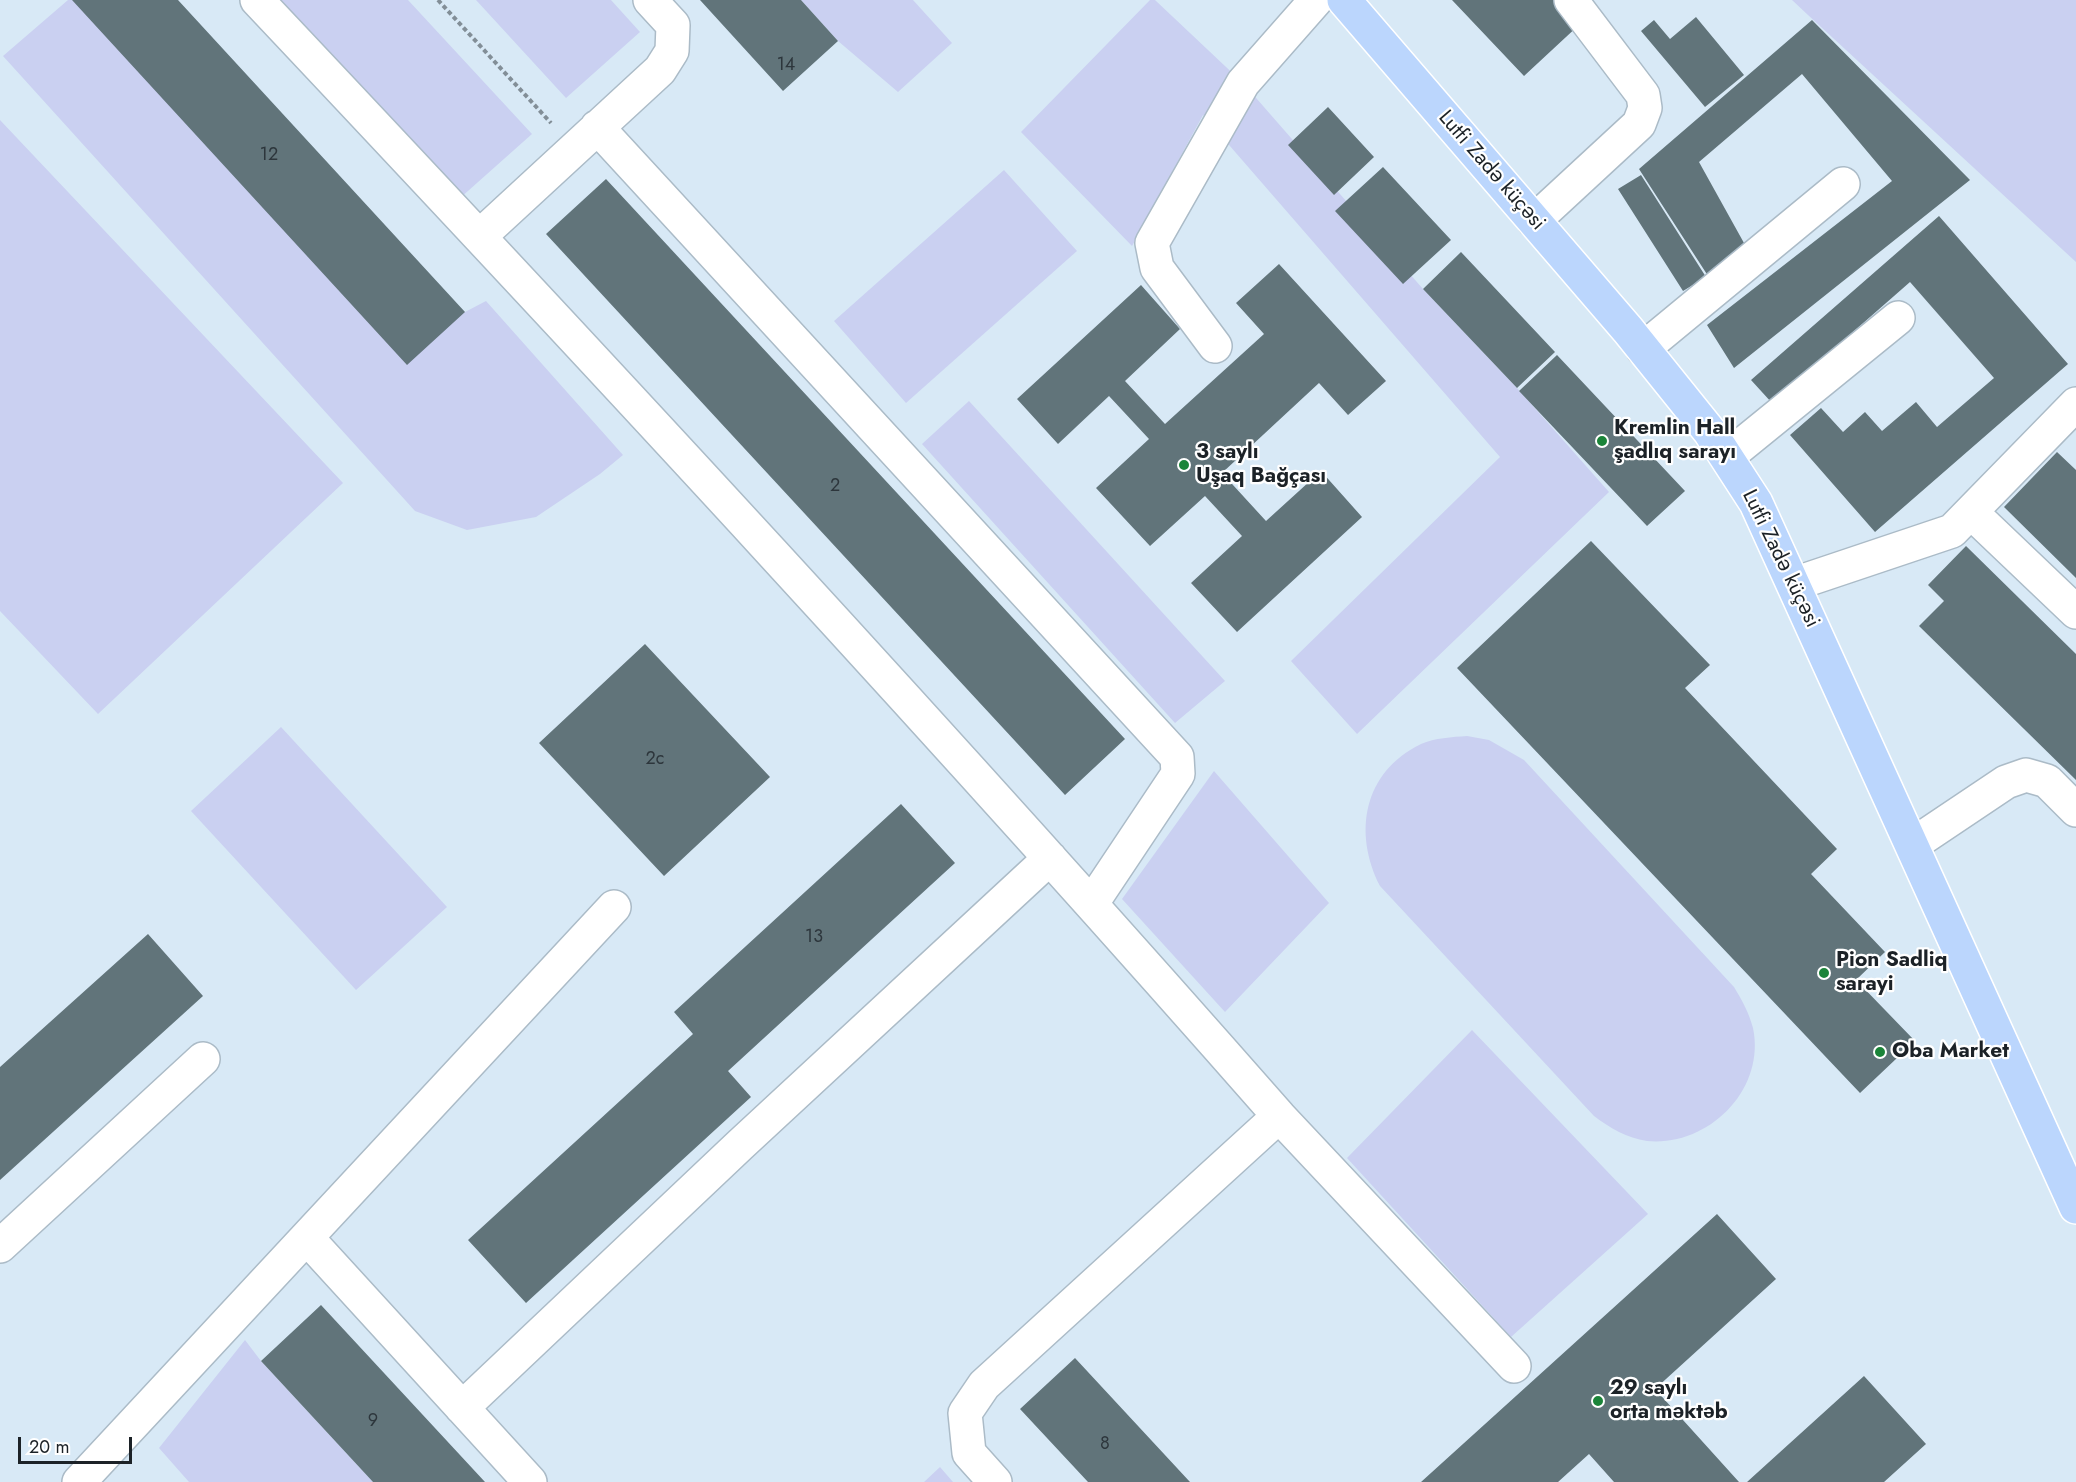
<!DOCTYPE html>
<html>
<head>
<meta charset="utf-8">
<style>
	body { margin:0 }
	#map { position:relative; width:2076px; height:1482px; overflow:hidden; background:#d8e9f6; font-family:Jost,sans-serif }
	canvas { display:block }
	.scale { position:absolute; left:18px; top:1437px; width:114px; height:27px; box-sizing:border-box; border:3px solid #1c2227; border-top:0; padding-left:8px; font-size:18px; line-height:21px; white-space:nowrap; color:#1c2227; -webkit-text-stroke:4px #fff; paint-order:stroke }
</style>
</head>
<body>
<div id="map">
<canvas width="2076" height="1482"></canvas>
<div class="scale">20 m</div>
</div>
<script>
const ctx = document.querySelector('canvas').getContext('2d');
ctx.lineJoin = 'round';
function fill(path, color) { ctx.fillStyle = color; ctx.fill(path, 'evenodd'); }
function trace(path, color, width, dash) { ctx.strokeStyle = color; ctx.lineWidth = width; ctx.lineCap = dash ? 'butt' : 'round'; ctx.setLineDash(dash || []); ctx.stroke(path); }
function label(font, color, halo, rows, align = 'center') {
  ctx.font = font + ' Jost,sans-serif'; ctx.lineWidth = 4.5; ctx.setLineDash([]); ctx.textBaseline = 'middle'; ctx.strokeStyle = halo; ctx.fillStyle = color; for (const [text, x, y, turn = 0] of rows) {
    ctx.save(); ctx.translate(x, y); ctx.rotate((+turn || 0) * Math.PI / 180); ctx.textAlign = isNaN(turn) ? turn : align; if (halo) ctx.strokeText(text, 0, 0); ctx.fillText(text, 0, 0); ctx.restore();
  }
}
const green = new Path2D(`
	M68,0H72L465,312L486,301L623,455L600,474L536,517L467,530L415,511L3,56Z
	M278,0H408L532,134L459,199Z
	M476,0H611L640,32L566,98Z
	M801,0H913L952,43L898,92L838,41Z
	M1150,0H1155L1243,83L1423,289L1517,388L1609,492L1357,734L1291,661L1500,457L1203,115L1132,246L1021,132Z
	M1792,0H2076V262L1808,15Z
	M0,120L343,483L98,714L0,611Z
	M1004,170L1077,251L906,403L834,321Z
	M969,401L1225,681L1175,723L922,444Z
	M281,727L447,907L356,990L191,811Z
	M1467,736L1489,740L1524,760L1734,987C1742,1000 1749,1013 1753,1028C1766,1090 1708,1147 1647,1141C1627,1138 1610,1128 1594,1116L1380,886C1353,833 1363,772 1421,744C1435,738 1452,737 1467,736Z
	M1214,771L1329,903L1225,1012L1122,899Z
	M1472,1030L1648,1214L1511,1337L1347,1158Z
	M245,1340L261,1361L373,1482H189L159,1448Z
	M940,1467L953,1482H924Z`);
const building = new Path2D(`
	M72,0H178L465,312L407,365Z
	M700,0H801L838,41L783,91Z
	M1452,0H1558L1580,24L1524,76Z
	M1696,17L1744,75L1705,107L1641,31L1654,20L1670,39Z
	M1812,20L1970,180L1734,368L1707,325L1892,181L1802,74L1699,162L1749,252L1710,279L1639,169Z
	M1328,107L1374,157L1334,195L1288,145Z
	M1383,167L1451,240L1403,284L1335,211Z
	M1641,175L1706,277L1683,291L1618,189Z
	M606,179L1125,739L1065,795L546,234Z
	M1939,216L2068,364L1875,532L1790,435L1821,408L1843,432L1865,412L1882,431L1916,402L1937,427L1994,378L1910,282L1772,403L1751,380Z
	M1461,252L1555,352L1517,388L1423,289Z
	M1279,264L1386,381L1348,415L1319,383L1222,473L1266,521L1321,471L1362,517L1237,632L1191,583L1242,536L1205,496L1150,546L1096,488L1149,439L1109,396L1058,444L1017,399L1141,285L1180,329L1125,381L1165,424L1264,334L1236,303Z
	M1557,355L1685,491L1647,526L1519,391Z
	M2057,452L2076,470V578L2004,507Z
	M1591,541L1710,665L1685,688L1837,849L1811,874L1885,952L1856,980L1915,1041L1860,1093L1457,668Z
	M1966,546L2076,654V780L1919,626L1944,601L1928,585Z
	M645,644L770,777L664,876L539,743Z
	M901,804L955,863L728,1071L751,1097L526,1303L468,1240L693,1034L674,1012Z
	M148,934L203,996L0,1180V1067Z
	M1717,1214L1776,1279L1655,1389L1739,1482H1614L1589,1454L1558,1482H1421Z
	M321,1305L485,1482H373L261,1361Z
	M1075,1358L1190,1482H1088L1020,1409Z
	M1864,1376L1926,1444L1884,1482H1747Z`);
const path = new Path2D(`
	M438,0L551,123`);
const minor = new Path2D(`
	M257,0C603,367 946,737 1279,1116L984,1385L965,1413L969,1453L995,1482
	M597,127L1177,757L1178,774L1092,903
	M1534,221L1639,124L1645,108L1643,95L1571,0
	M480,236L660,70L672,51L673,25L650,0
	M1215,346L1157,268L1152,243L1243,83L1316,0
	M1643,349L1843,184
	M1727,457L1898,318
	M1971,512L2076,612
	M1794,584L1952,531L2076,404
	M1912,845L2006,782L2026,775L2047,781L2076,810
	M1279,1116L1514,1366
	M307,1238L530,1482
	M0,1246L203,1059
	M462,1408L740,1145L1050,858
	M79,1482L614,907`);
const major = new Path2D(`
	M1344,0L1628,330L1710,432L1756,503L2076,1207`);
const markers = [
	[1602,441,6,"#1b8439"],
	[1184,465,6,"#1b8439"],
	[1824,973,6,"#1b8439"],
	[1880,1052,6,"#1b8439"],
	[1598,1401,6,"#1b8439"]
];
const numberNames = [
	["14",786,66],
	["12",269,156],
	["2",835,487],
	["2c",655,760],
	["13",814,938],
	["9",373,1422],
	["8",1105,1445]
];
const streetNames = [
	["Lutfi Zadə küçəsi",1491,171,49],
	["Lutfi Zadə küçəsi",1780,559,64]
];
const poiNames = [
	["Kremlin Hall",1614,429],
	["şadlıq sarayı",1614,453],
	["3 saylı",1196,453],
	["Uşaq Bağçası",1196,477],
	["Pion Sadliq",1836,961],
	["sarayi",1836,985],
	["Oba Market",1892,1052],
	["29 saylı",1610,1389],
	["orta məktəb",1610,1413]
];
fill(green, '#cad0f1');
fill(building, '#61747a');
trace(minor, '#abbbc7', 36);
trace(major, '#fff', 36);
trace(path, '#828e97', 4, [4.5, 3]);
trace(minor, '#fff', 33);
trace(major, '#bbd6fd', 33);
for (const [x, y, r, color] of markers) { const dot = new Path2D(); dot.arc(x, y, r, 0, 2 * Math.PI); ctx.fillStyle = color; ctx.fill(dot); trace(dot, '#fff', 2); }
label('18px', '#2d363c', null, numberNames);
label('21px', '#1c2227', '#fff', streetNames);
label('bold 21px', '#1c2227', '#fff', poiNames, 'left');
</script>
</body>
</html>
